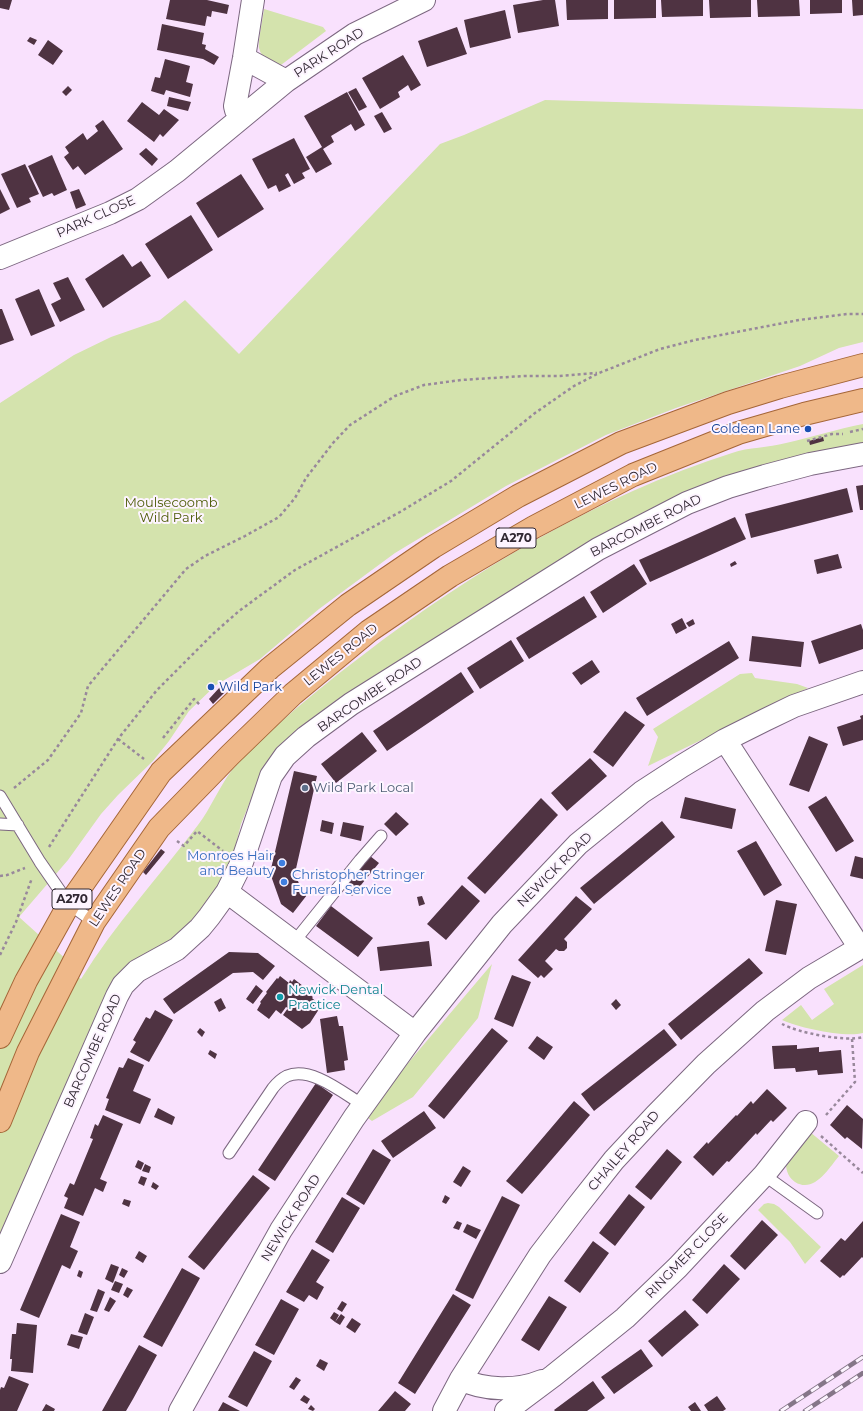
<!DOCTYPE html>
<html>
<head>
<meta charset="utf-8">
<style>
	body { margin:0 }
	canvas { display:block; background:#f9e1fd }
</style>
</head>
<body>
<canvas width="863" height="1411"></canvas>
<script>
const ctx = document.querySelector('canvas').getContext('2d');
ctx.lineJoin = 'round';
function fill(path, color) { ctx.fillStyle = color; ctx.fill(path, 'evenodd'); }
function trace(path, color, width, dash) { ctx.strokeStyle = color; ctx.lineWidth = width; ctx.lineCap = dash ? 'butt' : 'round'; ctx.setLineDash(dash || []); ctx.stroke(path); }
function label(font, color, halo, rows, align = 'center') {
  ctx.font = font + ' Montserrat,sans-serif'; ctx.lineWidth = 4; ctx.setLineDash([]); ctx.textBaseline = 'middle'; ctx.strokeStyle = halo; ctx.fillStyle = color; for (const [text, x, y, turn = 0] of rows) {
    ctx.save(); ctx.translate(x, y); ctx.rotate((+turn || 0) * Math.PI / 180); ctx.textAlign = isNaN(turn) ? turn : align; if (halo) ctx.strokeText(text, 0, 0); ctx.fillText(text, 0, 0); ctx.restore();
  }
}
const green = new Path2D(`
	M264,9L323,27L326,31L281,65C271,63 261,58 259,48C258,41 263,17 264,9Z
	M545,100L863,109V342L839,348L800,366L676,408L606,435L506,486L395,553L319,609L260,659L216,685L189,711L169,741L153,761L118,795L101,814L68,860L19,917L68,961L65,966L81,979C115,924 159,877 198,825C211,808 219,787 232,770C245,755 260,741 274,728C303,702 332,678 363,655C472,571 600,495 732,453C749,447 768,448 786,443C812,437 837,429 863,424V445L576,552L256,787L241,824L230,868L221,890L185,932L135,963L0,1246V403L74,355L111,337L160,320L185,300L239,354L440,144L464,135Z
	M752,673L755,678L797,684L808,688L648,766L658,737L653,729L740,674Z
	M492,964L478,1018L413,1097L372,1121L364,1115Z
	M863,965V1033C845,1038 800,1028 782,1020L801,1005L812,1020L834,1004L824,989Z
	M810,1132L839,1156C829,1168 814,1194 795,1182C789,1178 786,1171 786,1164Z
	M768,1203L774,1204L779,1207L821,1247L805,1264L790,1242L758,1210L764,1204Z`);
const building = new Path2D(`
	M0,0H12L9,10L0,8Z
	M170,0H207L229,5L227,14L212,11L211,17L207,16L205,26L166,19Z
	M543,0H555L559,26L518,33L513,5Z
	M566,0H608V19L567,20Z
	M614,0H656V18L614,19Z
	M661,0H703V16L662,17Z
	M709,0H751V17L710,18Z
	M757,0H799L800,16L758,17Z
	M810,0H842V13L810,14Z
	M852,0H863V15L853,16Z
	M505,10L511,38L470,48L464,20Z
	M162,24L204,33L202,44L206,45L205,49L219,57L214,65L203,59L157,50Z
	M457,27L467,54L427,67L418,41Z
	M30,37L37,40L34,45L27,41Z
	M48,40L63,51L53,65L38,55Z
	M403,55L421,85L411,91L408,85L398,92L400,97L380,109L362,78Z
	M165,59L190,66L186,82L193,84L190,97L166,90L164,95L151,91L155,77L160,78Z
	M68,86L72,90L66,96L62,92Z
	M356,88L367,107L359,111L348,92Z
	M347,92L365,125L355,131L351,124L331,136L334,142L323,149L332,164L316,173L306,157L322,147L304,116Z
	M169,97L191,102L188,111L167,106Z
	M142,102L159,115L164,109L179,120L163,137L160,134L154,142L127,121Z
	M382,112L392,129L384,133L374,116Z
	M103,120L123,149L85,175L78,166L73,170L64,157L69,153L65,147L83,133L87,140L98,131L95,126Z
	M294,138L310,169L302,173L305,178L294,184L288,173L285,175L291,186L279,192L276,185L268,189L252,159Z
	M146,148L158,159L152,166L139,154Z
	M52,155L67,190L54,196L52,193L43,197L28,166Z
	M25,164L39,194L29,198L31,202L17,208L1,174Z
	M241,174L264,209L218,238L196,203Z
	M0,189L10,209L0,214Z
	M79,189L86,205L76,209L70,192Z
	M191,215L213,250L168,279L145,244Z
	M123,254L132,267L141,261L151,276L103,308L85,279Z
	M68,277L85,310L60,322L51,304L61,299L53,283Z
	M39,289L55,326L31,336L15,299Z
	M0,309H2L14,340L0,345Z
	M823,437L824,441L810,445L809,441Z
	M863,485V510H860L856,486Z
	M847,488L853,512L751,538L745,514Z
	M735,517L746,539L650,582L639,560Z
	M838,554L842,568L817,574L814,560Z
	M735,561L737,564L731,567L730,564Z
	M634,564L647,584L603,613L590,592Z
	M584,596L597,617L529,659L516,638Z
	M682,618L687,628L676,634L671,624Z
	M693,619L695,624L689,627L686,623Z
	M861,624L863,630V649L819,664L811,641Z
	M752,636L804,642L801,667L749,661Z
	M511,640L524,661L480,689L467,668Z
	M729,641L739,658L647,716L636,698Z
	M592,660L600,672L581,685L572,673Z
	M461,672L474,692L387,751L373,731Z
	M220,687L225,692L213,704L209,699Z
	M625,711L645,725L613,767L593,752Z
	M863,715V740L843,746L837,727L861,719L860,716Z
	M362,732L377,751L336,783L321,764Z
	M809,736L828,744L809,792L789,785Z
	M590,758L607,776L567,811L551,793Z
	M294,771L317,776L295,873L301,889L307,895L293,913L281,904L270,873Z
	M826,796L854,841L836,852L808,807Z
	M685,797L736,809L732,829L680,818Z
	M541,798L558,815L485,894L467,878Z
	M396,812L409,824L396,836L384,824Z
	M322,820L334,823L332,834L320,831Z
	M662,821L675,837L594,904L580,888Z
	M343,822L364,826L361,841L340,836Z
	M756,841L782,885L764,896L737,851Z
	M161,849L165,852L146,875L143,872Z
	M370,856L379,863L352,896L343,889Z
	M855,856L863,858V879L850,876Z
	M462,885L480,901L446,940L427,924Z
	M422,896L425,904L419,906L417,897Z
	M576,896L592,909L564,939L567,942V948L564,951H559L556,949L545,961L553,969L544,978L541,975L538,978L518,960Z
	M776,900L797,904L786,955L765,951Z
	M331,906L373,938L358,957L316,926Z
	M429,941L432,966L380,971L377,947Z
	M229,952L258,953L275,966L263,980L253,972L233,973L174,1014L163,999Z
	M749,958L763,973L681,1040L668,1024Z
	M512,975L531,982L513,1027L494,1019Z
	M280,976L289,983L290,980L292,982L294,979L303,986L301,988L313,997L312,998L321,1006L310,1023L302,1029L283,1015L288,1008L286,1007L281,1014L276,1010L269,1019L257,1010L261,1003L260,1002L267,993L266,992L277,978L278,979Z
	M256,985L263,991L253,1004L246,999Z
	M221,998L226,1008L219,1012L214,1002Z
	M616,999L621,1005L616,1010L611,1004Z
	M155,1010L173,1020L149,1062L130,1052L136,1042L133,1040L146,1017L150,1019Z
	M337,1016L339,1026H343L348,1060L344,1061L345,1070L327,1073L320,1019Z
	M200,1028L205,1032L202,1037L197,1032Z
	M492,1028L508,1041L444,1119L428,1106Z
	M664,1029L677,1045L594,1111L581,1094Z
	M537,1036L553,1047L544,1060L528,1048Z
	M797,1045V1049L819,1047V1052L841,1050L843,1073L818,1075L817,1070L796,1072L795,1068L774,1069L772,1046Z
	M210,1050L217,1054L215,1059L208,1054Z
	M128,1058L144,1065L133,1091L151,1099L140,1124L105,1110L109,1099L106,1098L119,1067L123,1068Z
	M316,1083L333,1095L275,1181L258,1170Z
	M767,1089L787,1108L773,1122L771,1120L757,1135L756,1133L729,1162L727,1161L713,1176L693,1157L707,1142L708,1144L736,1115L737,1116L751,1101L753,1104Z
	M574,1101L590,1115L522,1194L506,1181Z
	M847,1105L863,1119L862,1149L847,1137L845,1139L830,1125Z
	M158,1108L175,1117L172,1125L154,1117Z
	M424,1111L436,1128L393,1158L381,1141Z
	M103,1115L123,1124L100,1179L107,1182L103,1192L95,1188L83,1216L64,1208L68,1198L64,1196L70,1183L74,1185L93,1139L90,1138L95,1124L98,1126Z
	M373,1149L391,1160L364,1205L346,1194Z
	M667,1149L682,1162L651,1200L635,1187Z
	M138,1160L144,1163L141,1170L135,1167Z
	M145,1164L151,1167L149,1173L142,1171Z
	M463,1166L471,1171L461,1187L453,1182Z
	M253,1175L270,1188L204,1270L188,1257Z
	M141,1176L147,1178L144,1186L138,1183Z
	M153,1182L159,1186L156,1190L151,1187Z
	M629,1194L645,1207L615,1246L599,1233Z
	M445,1195L450,1198L446,1204L442,1202Z
	M502,1196L520,1205L473,1299L455,1290Z
	M342,1197L360,1208L333,1253L315,1242Z
	M124,1199L131,1201L129,1207L122,1204Z
	M61,1214L80,1222L70,1247L78,1251L70,1269L62,1265L39,1318L20,1310Z
	M762,1220L778,1235L745,1270L730,1256Z
	M457,1221L462,1223L459,1230L453,1228Z
	M863,1221V1258L862,1257L844,1276L843,1275L840,1278L820,1261L841,1238L845,1241Z
	M467,1224L481,1230L476,1239L463,1232Z
	M593,1241L609,1253L580,1293L564,1281Z
	M312,1249L330,1260L316,1282L324,1287L317,1300L309,1295L304,1302L286,1292Z
	M139,1251L147,1256L143,1263L135,1258Z
	M111,1264L119,1267L113,1283L105,1279Z
	M724,1264L740,1279L707,1314L692,1300Z
	M122,1268L128,1271L124,1278L119,1275Z
	M182,1268L200,1278L162,1347L143,1337Z
	M79,1270L83,1272L81,1278L77,1276Z
	M115,1281L123,1284L119,1293L111,1290Z
	M127,1287L133,1290L128,1298L123,1295Z
	M98,1289L105,1292L97,1312L90,1310Z
	M453,1294L471,1305L415,1394L398,1383Z
	M549,1296L567,1307L539,1351L521,1340Z
	M110,1297L116,1301L109,1312L104,1310Z
	M281,1299L299,1309L274,1355L255,1345Z
	M342,1301L347,1304L342,1312L337,1309Z
	M685,1310L699,1325L662,1357L648,1341Z
	M334,1312L339,1315L335,1322L330,1318Z
	M85,1313L94,1317L87,1335L78,1332Z
	M341,1314L345,1317L340,1325L335,1322Z
	M352,1318L361,1324L355,1333L346,1327Z
	M17,1323L37,1325L33,1373L11,1371L12,1359H10L12,1334H16Z
	M71,1334L83,1337L79,1349L67,1345Z
	M139,1345L157,1355L133,1399L126,1411H102Z
	M641,1349L653,1366L614,1394L601,1377Z
	M254,1351L272,1361L247,1407L228,1397Z
	M320,1359L328,1363L324,1371L316,1366Z
	M9,1376L29,1384L17,1411H0V1390L1,1387L4,1388Z
	M296,1377L301,1380L294,1390L289,1387Z
	M593,1381L605,1398L587,1411H555L554,1410Z
	M395,1391L411,1404L405,1411H378Z
	M304,1395L310,1399L307,1404L300,1400Z
	M717,1396L726,1409L723,1411H708L704,1405Z
	M223,1402L240,1411H218Z
	M695,1402L701,1411H691L688,1407Z
	M46,1404L55,1409L54,1411H42Z
	M311,1405L315,1409L313,1411L308,1409Z`);
const path = new Path2D(`
	M850,432L863,429
	M807,441L832,434H843
	M163,738L194,699L200,705
	M118,739L144,759
	M14,788L48,760L81,713L88,686L186,569L205,556L245,536L279,517L295,498L306,478L333,443L350,425L395,396L424,385L461,380L524,376H559L597,373
	M177,841L184,846L197,831L223,851
	M49,847L118,739L157,690L214,633L239,611L295,570L400,512L451,481L535,413L574,386L599,373L660,349L695,340L799,320L847,314H863
	M0,876L7,875L25,868
	M0,955L16,922L32,878
	M782,1024C799,1033 845,1042 863,1037
	M826,1115L855,1082L852,1039
	M821,1136L863,1173`);
const lane = new Path2D(`
	M0,796L40,862L69,904L94,922
	M0,824L18,825
	M294,942L360,860L381,836
	M229,1153L273,1088C277,1083 281,1079 287,1076C311,1066 343,1093 363,1105
	M764,1175L817,1213`);
const street = new Path2D(`
	M244,58L286,81
	M241,118L236,110L235,106L244,58L253,0
	M0,258L110,213L138,199L177,171L286,81L355,34L424,0
	M725,740L860,948
	M227,892L415,1033
	M0,1262L117,996L123,985L137,971L177,949L200,928L209,917L227,892L242,862L271,776L285,756L306,737L351,704L598,549L687,503L728,487L765,476L810,464L863,454
	M461,1379C484,1391 518,1391 542,1381
	M180,1411L281,1230L354,1118L415,1033L502,924L578,844L642,792L682,766L725,740L765,720L794,706L863,682
	M444,1411L461,1379L540,1255L576,1208L614,1160L655,1116L706,1064L765,1011L809,978L863,946
	M506,1411L553,1376L625,1318L678,1267L764,1175L806,1122`);
const primary = new Path2D(`
	M0,1037L26,981L69,904L161,772L270,668L348,605L433,547L518,496L621,443L728,403L780,387L863,365
	M0,1121L28,1052L94,922L159,828L230,755L293,694L369,631L450,576L534,527L633,475L738,433L804,414L863,400`);
const rail = new Path2D(`
	M781,1411L863,1357
	M805,1411L863,1373`);
const markers = [
	[808,429,4,"#1a4fb4"],
	[211,687,4,"#1a4fb4"],
	[305,788,4,"#5c6f8a"],
	[282,863,4,"#3f7fe0"],
	[284,882,4,"#3f7fe0"],
	[280,997,4,"#0f9aa8"]
];
const shields = [
	[516,538,40],
	[72,899,40]
];
const shieldNames = [
	["A270",516,538],
	["A270",72,899]
];
const streetNames = [
	["PARK ROAD",329,53,-33],
	["PARK CLOSE",96,217,-24],
	["LEWES ROAD",616,486,-26],
	["BARCOMBE ROAD",646,526,-27],
	["LEWES ROAD",341,655,-39],
	["BARCOMBE ROAD",370,695,-34],
	["NEWICK ROAD",555,870,-45],
	["LEWES ROAD",118,888,-56],
	["BARCOMBE ROAD",93,1051,-66],
	["CHAILEY ROAD",624,1151,-49],
	["NEWICK ROAD",291,1218,-58],
	["RINGMER CLOSE",687,1256,-46]
];
const transitNames = [
	["Coldean Lane",800,429],
	["Wild Park",219,687,"left"]
];
const parkNames = [
	["Moulsecoomb",171,503],
	["Wild Park",171,518]
];
const serviceNames = [
	["Wild Park Local",313,788]
];
const shopNames = [
	["Monroes Hair",274,856],
	["and Beauty",274,871],
	["Christopher Stringer",292,875,"left"],
	["Funeral Service",292,890,"left"]
];
const cultureNames = [
	["Newick Dental",288,990],
	["Practice",288,1005]
];
fill(green, '#d4e3ad');
fill(building, '#4f3342');
trace(lane, '#7c6780', 13);
trace(street, '#7c6780', 24);
trace(primary, '#a56638', 24);
trace(path, '#98889b', 2.5, [3, 3]);
trace(lane, '#fff', 11);
trace(street, '#fff', 22);
trace(primary, '#efb889', 22);
trace(rail, '#857688', 4.5);
trace(rail, '#fdf4ff', 3, [9]);
for (const [x, y, r, color] of markers) { const dot = new Path2D(); dot.arc(x, y, r, 0, 2 * Math.PI); ctx.fillStyle = color; ctx.fill(dot); trace(dot, '#fdf4ff', 1.5); }
for (const [x, y, w] of shields) { const box = new Path2D(); box.roundRect(x - w / 2, y - 10, w, 20, 3); ctx.fillStyle = '#fdf4ff'; ctx.fill(box); trace(box, '#312833', 1); }
label('bold 12px', '#312833', null, shieldNames);
label('13px', '#312833', '#fdf4ff', streetNames);
label('13px', '#164399', '#fdf4ff', transitNames, 'right');
label('13px', '#4d5c07', '#fdf4ff', parkNames);
label('13px', '#4e5e75', '#fdf4ff', serviceNames, 'left');
label('13px', '#366cbe', '#fdf4ff', shopNames, 'right');
label('13px', '#0d838f', '#fdf4ff', cultureNames, 'left');
</script>
</body>
</html>
